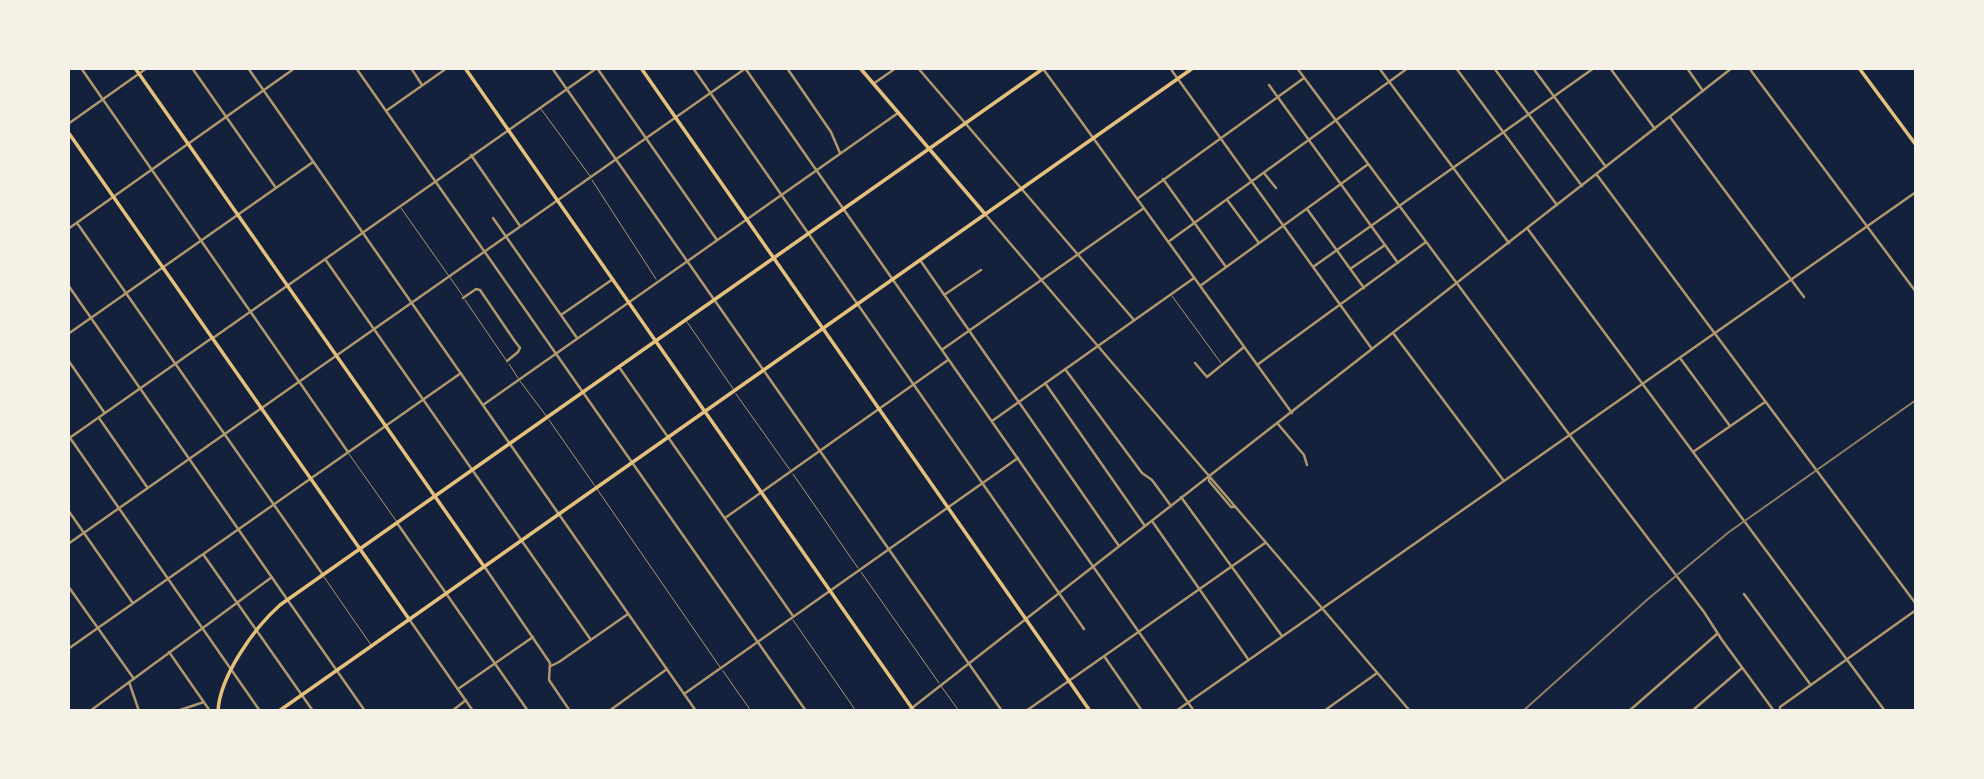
<!DOCTYPE html>
<html>
<head>
<meta charset="utf-8">
<style>
	body { margin:0 }
	#map { position:relative; width:1984px; height:779px; overflow:hidden; background:#14213d; font-family:"Roboto Condensed",sans-serif }
	canvas { display:block }
	.frame { position:absolute; inset:0; border:70px solid #f6f1e7; pointer-events:none }
</style>
</head>
<body>
<div id="map">
<canvas width="1984" height="779"></canvas>
<div class="frame"></div>
</div>
<script>
const ctx = document.querySelector('canvas').getContext('2d');
ctx.lineJoin = 'round';
function trace(path, color, width, dash) { ctx.strokeStyle = color; ctx.lineWidth = width; ctx.lineCap = dash ? 'butt' : 'round'; ctx.setLineDash(dash || []); ctx.stroke(path); }
const service = new Path2D(`
	M541,109L590,176
	M592,180L656,279
	M401,208L463,296
	M1172,296L1221,363
	M465,300L506,360
	M687,322L734,390
	M509,364L518,378
	M520,381L547,417
	M736,394L790,470
	M549,420L595,486
	M349,454L397,522
	M793,474L858,568
	M597,489L720,667
	M861,572L939,683
	M324,577L371,645
	M793,620L856,711
	M723,671L751,711
	M941,686L959,711`);
const minor = new Path2D(`
	M81,68L348,452
	M192,68L276,188
	M356,68L806,711
	M411,68L422,85
	M552,68L1002,711
	M597,68L717,240
	M693,68L1084,629
	M745,68L1194,711
	M787,68L831,132L840,153
	M918,68L1134,320
	M1170,68L1372,349
	M1297,68L1574,441L1704,612L1722,640L1774,711
	M1379,68L1509,243
	M1456,68L1557,205
	M1494,68L1582,186
	M1533,68L1606,167
	M1610,68L1655,129
	M1687,68L1703,91
	M1749,68L1916,292
	M1044,70L1292,413
	M873,84L896,68
	M1269,85L1398,263
	M386,111L447,68
	M1670,117L1804,297
	M68,124L147,68
	M471,155L520,226
	M1264,173L1276,188
	M1597,175L1916,604
	M1163,179L1226,267
	M1137,199L1304,78
	M1228,201L1259,243
	M1307,209L1364,288
	M493,218L577,338
	M77,223L323,575
	M1527,228L1885,711
	M68,229L295,68
	M1168,242L1408,68
	M325,259L591,640
	M920,260L1119,546
	M1313,267L1594,68
	M1350,269L1385,245
	M68,285L365,711
	M1200,286L1367,165
	M944,295L981,270
	M463,298L476,289L480,290L514,340L520,348L518,352L507,361
	M561,315L613,279
	M1393,333L1504,481
	M68,334L313,162
	M943,349L1144,208
	M1680,358L1730,426
	M68,360L104,412
	M1195,363L1207,377L1244,347
	M1257,365L1426,242
	M619,367L793,616
	M1065,369L1142,473L1152,480L1171,506
	M1045,383L1145,526
	M483,405L898,113
	M99,418L147,487
	M992,421L1194,278
	M1278,424L1304,455L1307,465
	M68,435L260,711
	M68,439L212,338
	M1693,452L1765,402
	M1181,497L1282,636
	M68,510L132,602
	M725,518L948,360
	M1152,521L1248,659
	M397,523L528,711
	M68,544L746,68
	M203,554L313,711
	M68,586L134,679
	M1744,594L1810,684
	M68,649L461,373
	M169,652L210,711
	M1104,656L1142,711
	M551,666L559,662L628,614
	M129,682L139,711
	M458,689L533,637
	M684,694L1018,458
	M90,711L272,577
	M177,711L204,702
	M452,711L466,700
	M609,711L667,669
	M1026,711L1265,543
	M1176,711L1916,192
	M1324,711L1377,673
	M1629,711L1717,634
	M1692,711L1742,668
	M1780,711V707L1916,610`);
const tertiary = new Path2D(`
	M248,68L696,711
	M985,214L1410,711
	M213,338L597,68
	M1209,476V481L1231,507H1234
	M484,566L550,663L549,680L570,711
	M409,619L473,711
	M908,711L1732,68`);
const secondary = new Path2D(`
	M465,68L914,711
	M641,68L1090,711
	M1859,68L1916,145`);
const primary = new Path2D(`
	M135,68L483,565
	M860,68L985,214
	M68,132L409,619
	M218,711C220,676 254,628 280,605L1044,68
	M279,711L1193,68`);
const rail = new Path2D(`
	M1523,711L1648,599L1729,532L1916,400`);
trace(service, '#b1986c', 1);
trace(minor, '#b1986c', 2.5);
trace(tertiary, '#b1986c', 2.5);
trace(secondary, '#e5c07b', 3.5);
trace(primary, '#e5c07b', 3.5);
trace(rail, '#918062', 2);
</script>
</body>
</html>
